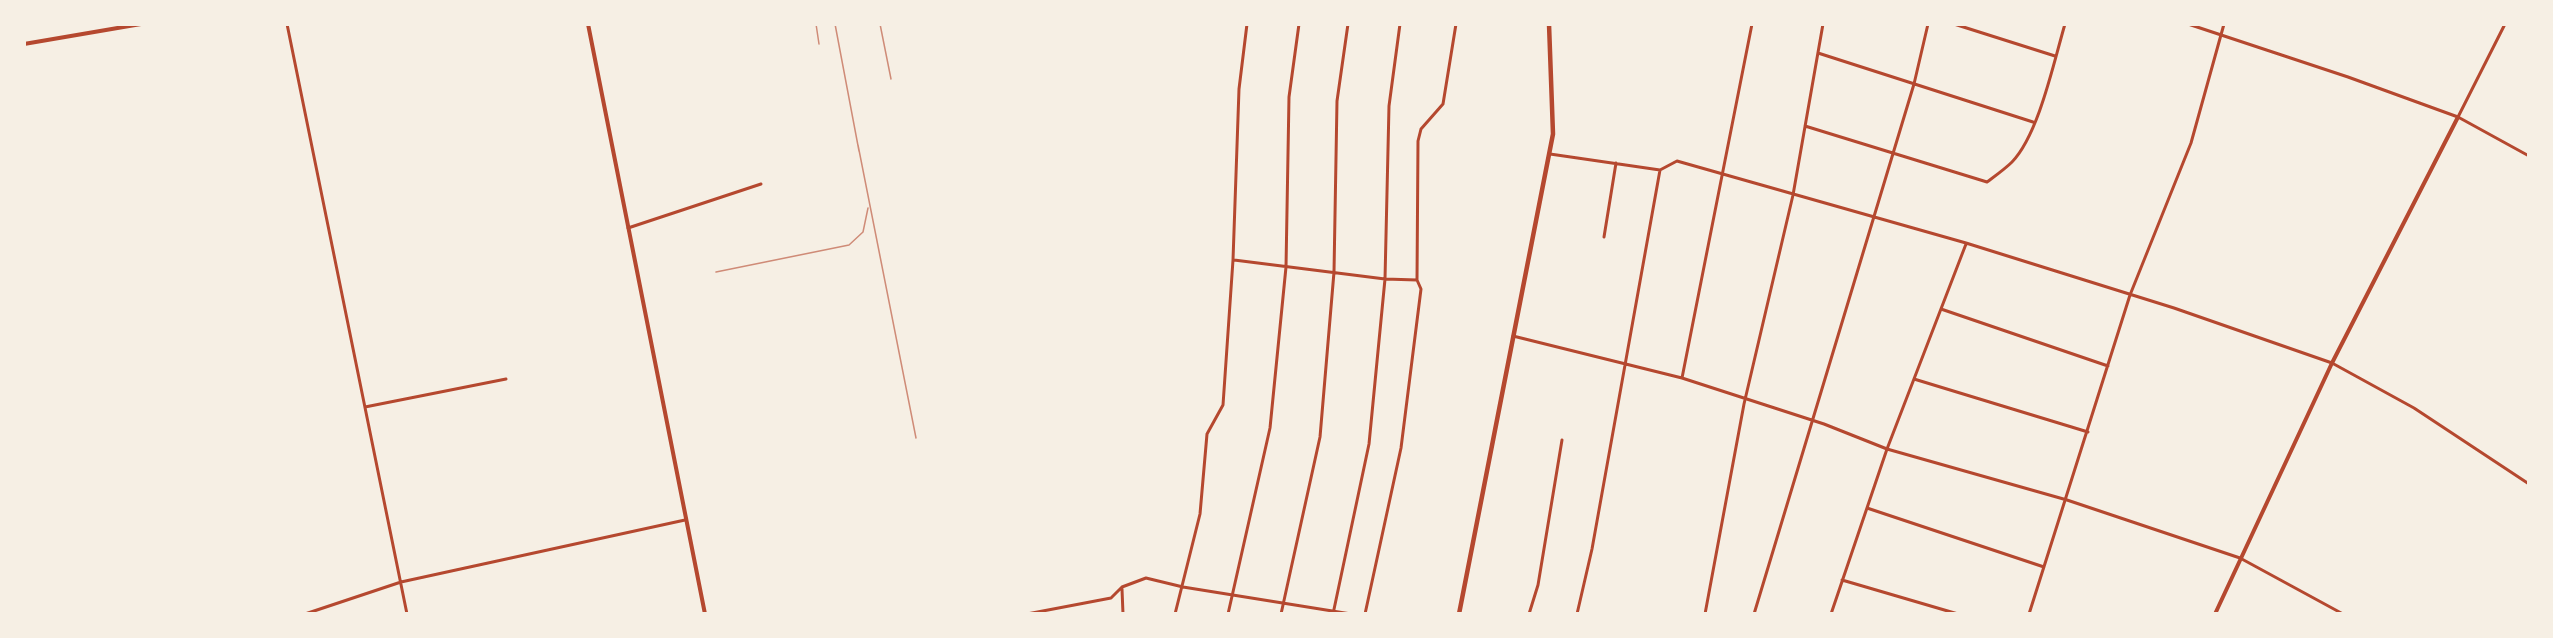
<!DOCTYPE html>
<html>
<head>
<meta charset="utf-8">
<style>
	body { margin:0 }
	#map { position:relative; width:2553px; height:638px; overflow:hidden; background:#f6efe4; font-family:Arial,sans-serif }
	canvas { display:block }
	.frame { position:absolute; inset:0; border:26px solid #f6efe4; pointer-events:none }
</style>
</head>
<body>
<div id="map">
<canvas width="2553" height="638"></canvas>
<div class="frame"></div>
</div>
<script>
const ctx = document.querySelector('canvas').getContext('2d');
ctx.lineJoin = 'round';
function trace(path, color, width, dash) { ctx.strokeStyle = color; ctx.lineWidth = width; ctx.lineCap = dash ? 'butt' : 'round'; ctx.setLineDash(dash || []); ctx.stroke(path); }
const minor = new Path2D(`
	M287,24L407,614
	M1954,24L2055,56
	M2188,24L2348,77L2458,117L2529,156
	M1818,53L2033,122
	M2458,117L2505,24
	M1805,126L1987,182C1995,176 2005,169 2012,162C2039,134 2054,61 2065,24
	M1550,154L1660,170L1677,161L1966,243L2174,308L2332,363L2414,408L2529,484
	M628,228L761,184
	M1604,237L1616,163
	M1234,260L1385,279L1417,280
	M1941,309L2108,366
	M1513,336L1682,378L1824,424L1887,449L2067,500L2240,558L2343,614
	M1682,378L1752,24
	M1914,379L2088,432
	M365,407L506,379
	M1867,508L2044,567
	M1842,580L1958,614
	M1122,589L1123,614
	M305,614L401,582L685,520
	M1027,614L1111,598L1122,587L1146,578L1183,587L1351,614
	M1175,614L1200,514L1207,434L1223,405L1233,260L1239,89L1247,24
	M1228,614L1270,428L1286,267L1289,97L1299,24
	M1281,614L1320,437L1334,272L1337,101L1348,24
	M1333,614L1369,444L1385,279L1389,106L1400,24
	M1365,614L1401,448L1421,289L1417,280L1418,141L1421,129L1443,104L1456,24
	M1529,614L1538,585L1562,440
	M1577,614L1592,549L1660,170
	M1705,614L1744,404L1793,195L1823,24
	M1754,614L1914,84L1928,24
	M1831,614L1887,449L1966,244
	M2029,614L2130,295L2191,143L2224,24`);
const tertiary = new Path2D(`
	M588,24L705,614
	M24,44L141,24
	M2215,614L2332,363L2458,117`);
const secondary = new Path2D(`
	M1459,614L1553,134L1549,24`);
const rail = new Path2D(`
	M816,24L819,44
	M835,24L859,151
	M880,24L891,79
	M858,145L916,438
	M716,272L849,245L863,232L868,208`);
trace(minor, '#b5482f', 3);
trace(tertiary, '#b5482f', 4);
trace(secondary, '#b5482f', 4.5);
trace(rail, '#cf8b77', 1.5);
</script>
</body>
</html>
